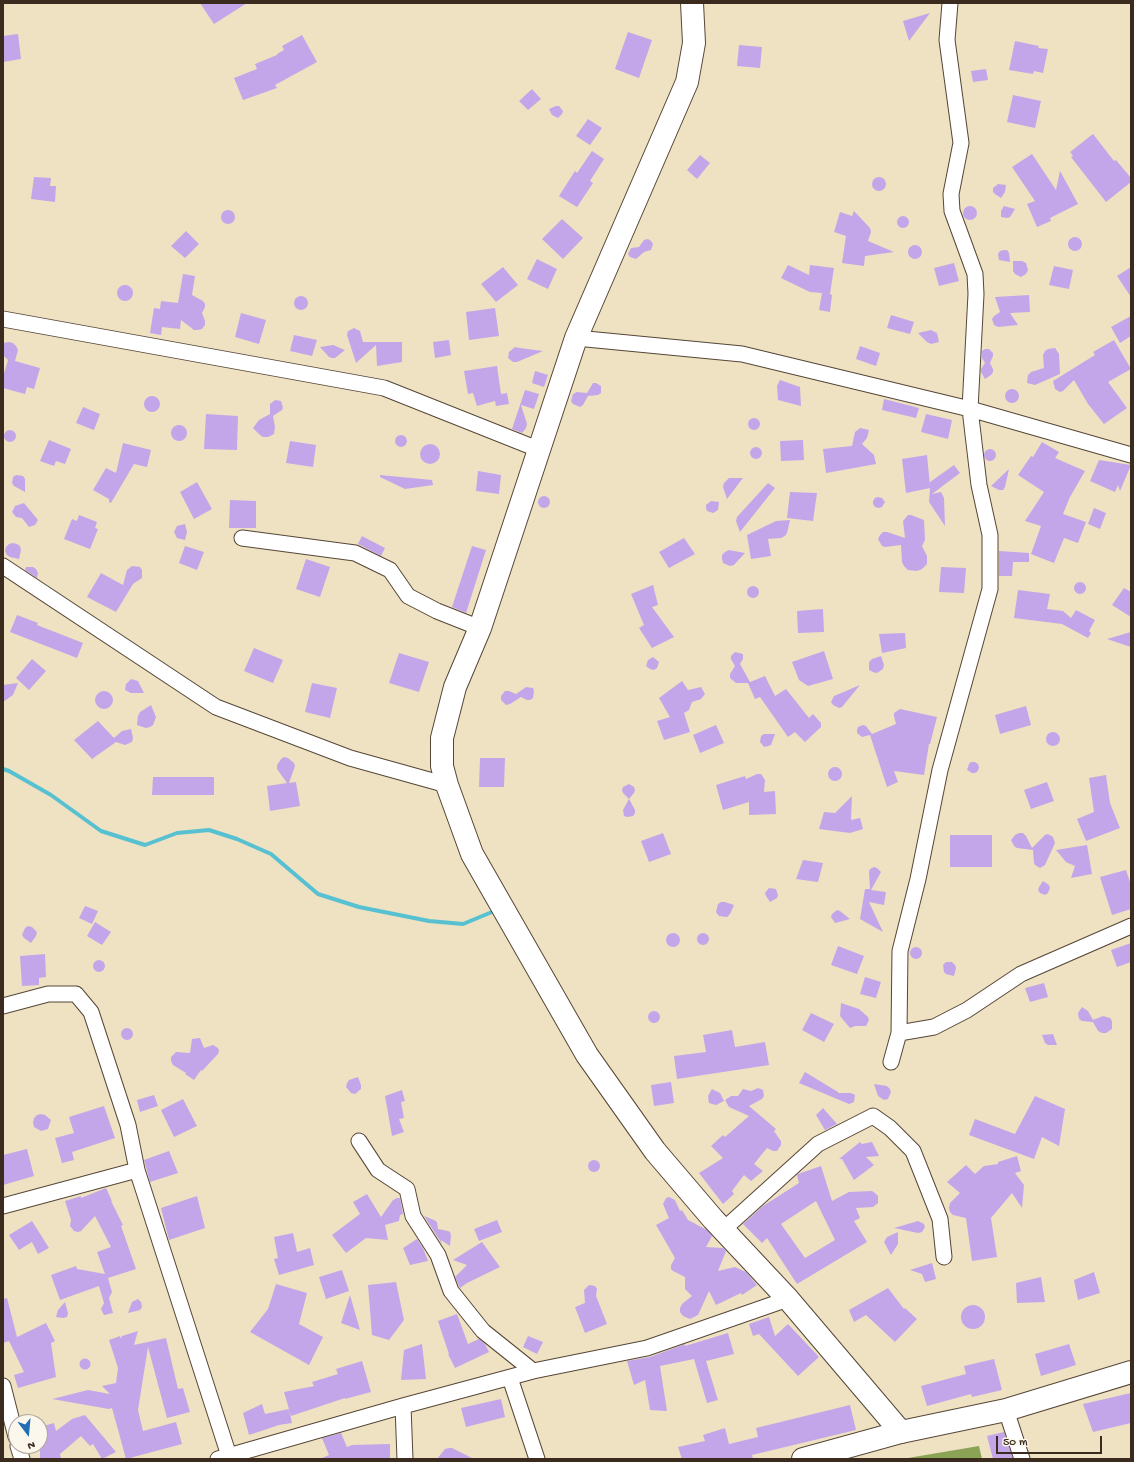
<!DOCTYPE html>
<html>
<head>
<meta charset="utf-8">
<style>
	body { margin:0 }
	#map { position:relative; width:1134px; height:1462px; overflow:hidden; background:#eee2c2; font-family:"Gochi Hand",sans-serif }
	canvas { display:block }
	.frame { position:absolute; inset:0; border:4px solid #3b2a1e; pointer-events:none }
	.north { position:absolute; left:8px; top:1414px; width:40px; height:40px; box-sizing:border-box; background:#fbf7ec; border:1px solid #aea59a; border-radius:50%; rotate:164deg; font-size:11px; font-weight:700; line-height:16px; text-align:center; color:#3b2a1e }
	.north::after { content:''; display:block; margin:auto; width:14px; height:18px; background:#1f6fb2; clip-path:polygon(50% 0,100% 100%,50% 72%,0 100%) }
	.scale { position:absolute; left:996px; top:1436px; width:106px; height:18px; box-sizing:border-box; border:2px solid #3b2a1e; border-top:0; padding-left:5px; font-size:12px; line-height:14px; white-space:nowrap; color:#3b2a1e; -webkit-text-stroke:3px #fbf7ec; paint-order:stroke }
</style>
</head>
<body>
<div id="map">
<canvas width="1134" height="1462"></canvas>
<div class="frame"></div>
<div class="north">N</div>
<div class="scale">50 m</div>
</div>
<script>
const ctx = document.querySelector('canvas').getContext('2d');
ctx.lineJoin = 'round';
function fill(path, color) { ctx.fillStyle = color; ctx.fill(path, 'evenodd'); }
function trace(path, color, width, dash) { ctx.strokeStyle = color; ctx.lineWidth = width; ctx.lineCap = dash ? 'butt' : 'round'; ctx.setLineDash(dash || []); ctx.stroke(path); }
const forest = new Path2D(`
	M979,1446L982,1459H902Z`);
const stream = new Path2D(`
	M3,769L9,771L51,795L101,831L145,845L177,833L209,830L237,839L271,854L318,894L359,907L429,921L463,924L492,912`);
const building = new Path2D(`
	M200,3H247L214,24Z
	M930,13L909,41L903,21Z
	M628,32L652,40L639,78L615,69Z
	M18,34L21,59L3,62V36Z
	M302,35L317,62L275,85L277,88L243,100L234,78L257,69L255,64L277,55V54L284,50L282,46Z
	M1015,41L1039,46L1038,48L1048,49L1043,73L1034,71L1033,74L1009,70Z
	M739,45L762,47L760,68L737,66Z
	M986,69L988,80L973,82L971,71Z
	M532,89L541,99L528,110L519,101Z
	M1013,95L1041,101L1035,128L1007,122Z
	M556,106H559L563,111L562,114L558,118L552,115L549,109Z
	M588,119L602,128L590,145L576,136Z
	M1093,134L1114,161L1116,160L1131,178V182L1106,202L1071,157L1073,156L1070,152Z
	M592,151L604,159L590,181L593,183L577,207L559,196L575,171L577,173Z
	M1032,154L1056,190L1060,171L1078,204L1050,218L1051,221L1037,227L1027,204L1035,201L1012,167Z
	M700,155L710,163L697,179L687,170Z
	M34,177L51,178L50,186H56L55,202L31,199Z
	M872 184a7 7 0 1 1 14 0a7 7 0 1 1-14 0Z
	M998,184L1006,185L1005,192L1001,198L995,194L993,192V188Z
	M963 213a7 7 0 1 1 14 0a7 7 0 1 1-14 0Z
	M1004,206L1015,209L1010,217L1007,218L1001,217V211Z
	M221 217a7 7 0 1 1 14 0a7 7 0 1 1-14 0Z
	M854,211L870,228L871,232L868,241L894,252L865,256L864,266L842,263L846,236L834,232L840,212L852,216Z
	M897 222a6 6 0 1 1 12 0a6 6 0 1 1-12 0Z
	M562,219L583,238L563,259L542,239Z
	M186,231L199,244L185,258L171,246Z
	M1068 244a7 7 0 1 1 14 0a7 7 0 1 1-14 0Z
	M648,239L651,241L653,244L651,250L644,252L636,259L630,257L628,254L631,248L639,247L644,240Z
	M908 252a7 7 0 1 1 14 0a7 7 0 1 1-14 0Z
	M1004,250H1007L1009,253L1010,262L999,260L998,254L1000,251Z
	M537,259L557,269L548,289L527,279Z
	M1013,261H1022L1026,263L1028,270L1026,274L1021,277L1015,274L1013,271Z
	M954,263L959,281L939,286L934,268Z
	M788,265L809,275L810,265L834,268L830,294L832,295L830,312L819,310L822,293L810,292L781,278Z
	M1054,266L1073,270L1069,289L1049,285Z
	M503,267L518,285L496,302L481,284Z
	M1131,267V297L1117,276Z
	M183,274L195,276L192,295L203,301L205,304V307L202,313L205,321V325L202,329L198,330H194L181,320L180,329L162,327L161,335L150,333L154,308L160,309L161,301L178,303Z
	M117 293a8 8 0 1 1 16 0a8 8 0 1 1-16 0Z
	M1029,295L1030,312L1010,313L1018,325L998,327L994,325L992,319L994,316L1000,312L995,297Z
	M294 303a7 7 0 1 1 14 0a7 7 0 1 1-14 0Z
	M495,308L499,336L469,340L466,312Z
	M241,313L266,320L259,344L235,337Z
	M891,315L914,322L910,334L887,328Z
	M1131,316V336L1120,343L1111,327Z
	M354,328L360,331L363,342H402V362L377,366L376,345L356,363L347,335L348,331Z
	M931,330L937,333L939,342L931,344L927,342L918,333Z
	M294,335L317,340L312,356L290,351Z
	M449,340L451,355L435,358L433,342Z
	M1114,340L1131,369L1108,382L1127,408L1104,424L1088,404L1074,380L1063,391L1060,392L1055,389L1053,381L1095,355L1093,352Z
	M9,342L13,343L16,346L18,350L15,361L40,368L34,389L27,387L25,394L3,388V377L8,360L3,355V343Z
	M333,345L345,350L335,358H332L329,357L320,347Z
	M860,346L880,353L876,366L856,359Z
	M515,347L520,348L543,351L517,362H513L508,358L509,352Z
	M1055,348L1059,354L1060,374L1035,385L1027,383L1028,375L1031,372L1044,368L1043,355L1045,351L1048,349Z
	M985,349H989L993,353V356L990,363L993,369V372L991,375L985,379L981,372V369L985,363L982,358V351Z
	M497,366L501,394L507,393L509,404L496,406L495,401L477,406L473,393L468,394L464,371Z
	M535,371L548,375L544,387L532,383Z
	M780,380L800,387L801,406L778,400L777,386Z
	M593,383H596L601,386V393L598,395L588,396L583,405L580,407L573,404L571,401L573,394L577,392L587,393Z
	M1005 396a7 7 0 1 1 14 0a7 7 0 1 1-14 0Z
	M525,390L539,394L534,409L521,405L527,424L526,428L522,433L512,429Z
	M144 404a8 8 0 1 1 16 0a8 8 0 1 1-16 0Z
	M884,399L919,408L916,418L882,410Z
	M275,400L281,401L283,408L282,410L273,416L275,427L274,434L268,437H263L260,435L253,428L259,420L270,414V404Z
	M83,407L100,414L94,430L76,423Z
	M206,414L238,416L237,450L204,449Z
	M926,414L952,420L948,439L921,432Z
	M748 424a6 6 0 1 1 12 0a6 6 0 1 1-12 0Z
	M171 433a8 8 0 1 1 16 0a8 8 0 1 1-16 0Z
	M860,428L869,430L867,438L862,444L874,455L876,464L826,473L823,449L852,446L855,432Z
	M4 436a6 6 0 1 1 12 0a6 6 0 1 1-12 0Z
	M395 441a6 6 0 1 1 12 0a6 6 0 1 1-12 0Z
	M49,440L71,449L65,464L56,461L54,466L40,461Z
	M803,440L804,460L781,461L780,441Z
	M290,441L316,445L313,467L286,463Z
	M1042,442L1059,452L1055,458L1085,471L1070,497L1063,514L1086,522L1078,543L1064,538L1054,563L1031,554L1041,526L1025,521L1044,492L1018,475L1031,456L1033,457Z
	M123,443L151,450L147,467L134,464L111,503L109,502V499L93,490L106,468L116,473Z
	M420 454a10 10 0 1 1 20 0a10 10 0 1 1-20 0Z
	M750 453a6 6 0 1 1 12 0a6 6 0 1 1-12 0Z
	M984 455a6 6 0 1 1 12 0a6 6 0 1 1-12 0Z
	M927,455L930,486V482L954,465L960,473L932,494L941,492L944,498L945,526L929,502L930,488L906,493L902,459Z
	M1099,460L1131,465L1120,491L1118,485L1115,492L1090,481Z
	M1009,469L1005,487L1003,490H999L991,486Z
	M478,471L501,475L499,494L476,491Z
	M16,475L23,476L25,479V492L14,486L12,483L13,477Z
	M380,475L432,480L433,485L405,489L380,477Z
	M729,478H743L727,499L723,487L724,483Z
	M197,482L212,509L194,519L180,492Z
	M768,483L775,488L740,532L736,521L737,517Z
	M790,492L817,493L813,521L787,518Z
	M538 502a6 6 0 1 1 12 0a6 6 0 1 1-12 0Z
	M878,497L882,498L885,502L882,507L879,508L875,507L873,504V501L875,498Z
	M230,500L256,501V528H229Z
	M711,501L719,502L718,510L713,513L707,511L706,508V505Z
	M24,503L38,520L35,525L29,527L22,518L16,517L12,512L15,506Z
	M1094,508L1106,513L1100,529L1088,524Z
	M79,515L97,522L95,528L98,529L90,549L64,539L72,519L77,521Z
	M908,515H911L924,520L925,540L922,546L927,556V564L922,569L917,571L908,570L904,566L902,562L901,545L885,547L882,546L878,539L880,535L883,532H887L905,538L903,521Z
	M790,520L787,533L785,536L781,538L768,539L771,556L751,559L747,535L776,521Z
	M185,524L187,532L185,540L177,538L174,532L177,526Z
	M362,536L385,548L381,556L358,544Z
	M684,538L695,554L669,568L659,552Z
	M13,543L17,544L20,546L21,550L19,559L10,557L7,555L5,551L6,547L9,544Z
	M185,546L204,552L197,570L179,563Z
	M472,546L486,550L466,613L452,607Z
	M729,550L745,553L734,565L730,566L723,563L722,559V555L725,552Z
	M999,551L1029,553V562H1013L1012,576H999Z
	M306,559L330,567L320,597L296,589Z
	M132,566L140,567L142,570V578L133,584L116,612L87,597L101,573L123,585L127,570Z
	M26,567H33L36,569L38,573L37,578L25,570Z
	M941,567L966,568L964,593L939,592Z
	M1074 588a6 6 0 1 1 12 0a6 6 0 1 1-12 0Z
	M653,585L658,605L652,607L674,637L652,648L639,628L644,625L631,594Z
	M747 592a6 6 0 1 1 12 0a6 6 0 1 1-12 0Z
	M1124,588L1131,592V617L1112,605Z
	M1018,590L1050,594L1047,609L1063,611L1071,618L1076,610L1095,620L1089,631L1091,633L1088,638L1062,624L1014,618Z
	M823,609L824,632L798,633L797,611Z
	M17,615L38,623L37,625L83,643L77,658L10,632Z
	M1131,632V647L1107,639Z
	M905,633L906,648L882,653L879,634Z
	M254,648L283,660L273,683L244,671Z
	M824,651L833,679L808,686L799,680L792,662Z
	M735,652L743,654V659L740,664L750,682L765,676L775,696L786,689L809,718L813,714L821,723V727L805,742L795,732L788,737L760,697L755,699L748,683H736L730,678V674L735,666L731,659V656Z
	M399,653L429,662L419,692L389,683Z
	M881,656L884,665L883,669L877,673L873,672L869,670V662L872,659Z
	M653,657L659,662L657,668L654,670L650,669L646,666L648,660Z
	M32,659L46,671L29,690L16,678Z
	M131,679L138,681L144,693H131L125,690L126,684Z
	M682,681L688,690L701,687L705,694L701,699L692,702L689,710L684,713L690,732L664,740L657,721L670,717L659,698Z
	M18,683L13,695L3,702V685Z
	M312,683L337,688L330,718L305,712Z
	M860,685L842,707L839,708L833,705L831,702L834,696Z
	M526,687L533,688L534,691L533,698L530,700H527L521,697L510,704L506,705L501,700V696L505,691H509L516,694Z
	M95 700a9 9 0 1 1 18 0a9 9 0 1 1-18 0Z
	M151,705L156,717L153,725L150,727L146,728L137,725L138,716L140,712Z
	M1026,706L1031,725L1000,734L995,715Z
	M900,709L937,717L930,744H929L924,775L894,771L898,782L887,787L870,735L862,737L857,733V730L858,727L863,725L866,726L872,734L896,724L894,716V713Z
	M98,721L114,738L122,731L131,729L133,738L132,742L125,745L116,742L92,759L74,740Z
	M716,725L724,743L700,753L693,735Z
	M1046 739a7 7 0 1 1 14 0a7 7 0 1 1-14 0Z
	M764,734H775L771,745L768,746L764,747L760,742L761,736Z
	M284,757L288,758L294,763L295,766L289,783L296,782L300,806L270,811L267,786L287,783L277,769V765L281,759Z
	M480,758H505L504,787H479Z
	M971,762H975L978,764L979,767L978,771L975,773H972L967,770L969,764Z
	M828 774a7 7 0 1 1 14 0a7 7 0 1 1-14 0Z
	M757,774H761L765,780L764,792L775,791L776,814L749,815V802L723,810L716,785L745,776L746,779Z
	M1106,775L1110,803L1120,828L1086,841L1077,819L1094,812L1089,778Z
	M153,777H214V795H152Z
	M1047,782L1054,801L1031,809L1024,790Z
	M629,784L634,787L635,790L634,793L629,799L623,793L622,790L623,787Z
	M852,796L851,820L860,818L863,829L850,833L819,829L824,812L835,813Z
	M629,799L635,810V813L633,816L627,817L624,816L623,810Z
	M663,833L671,854L649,862L641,841Z
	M1019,833H1023L1026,836L1033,850L1032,848L1045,835L1048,834L1053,837L1055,843L1045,865L1040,868L1035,865L1034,863L1033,850L1017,848L1014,846L1011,840L1015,835Z
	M950,835H992V867H950Z
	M1087,845L1092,874L1071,878L1075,866L1066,862L1056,850Z
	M803,860L823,863L818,882L796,879Z
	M874,867L877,868L881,872L871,890L886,892L884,905L869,902L883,932L860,919L865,889H870L869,872L870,869Z
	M1126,870L1131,885V909L1112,915L1100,877Z
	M1043,881L1049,885L1050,888L1048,893L1045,895L1040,893L1038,890L1039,887Z
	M769,888L776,889L778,895L777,898L770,902L766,896L765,893Z
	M721,902H725L734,905L730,914L727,917L719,916L716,912L718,904Z
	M85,906L98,911L92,924L79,918Z
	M837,910L840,911L850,919L835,923L831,917L832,914Z
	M95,922L111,932L102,945L87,936Z
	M28,926L32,927L37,932L36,936L31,943L24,938L22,935L25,928Z
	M697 939a6 6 0 1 1 12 0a6 6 0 1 1-12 0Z
	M666 940a7 7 0 1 1 14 0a7 7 0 1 1-14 0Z
	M1131,943V962L1117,967L1111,950Z
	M838,946L864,956L857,974L831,965Z
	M910 953a6 6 0 1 1 12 0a6 6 0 1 1-12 0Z
	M45,954L46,977L39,978V985L22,986L20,956Z
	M93 966a6 6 0 1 1 12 0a6 6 0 1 1-12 0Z
	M946,962H952L955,965L956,968L954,976L946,974L944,972L943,965Z
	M865,977L881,982L876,998L860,994Z
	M1044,983L1048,997L1030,1002L1025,988Z
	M841,1003L859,1009L868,1017L869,1020L866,1026H855L850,1028L840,1016Z
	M1082,1007L1088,1011L1093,1020L1103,1016L1110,1018L1112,1021V1029L1106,1033H1102L1098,1031L1093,1022L1082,1021L1079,1019L1078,1013Z
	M648 1017a6 6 0 1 1 12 0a6 6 0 1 1-12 0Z
	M811,1013L834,1024L824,1042L802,1030Z
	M121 1034a6 6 0 1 1 12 0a6 6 0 1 1-12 0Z
	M732,1030L735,1047L765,1042L769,1065L677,1079L674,1056L706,1052L703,1035Z
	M1053,1034L1057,1045H1048L1045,1043L1042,1035Z
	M200,1038L204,1048L213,1045L218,1048L219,1051L218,1054L202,1071L201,1070L194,1080L185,1074L186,1073L173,1065L171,1061V1057L176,1052L190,1053L192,1039Z
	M805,1072L838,1092V1093H851L855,1095L854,1102L849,1104L799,1083Z
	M358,1077L361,1085V1089L355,1094L351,1093L346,1087L347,1083L349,1080Z
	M671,1082L674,1103L654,1106L651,1085Z
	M874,1084L887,1086L890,1089L891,1092L888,1099L884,1100L878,1096Z
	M758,1088L763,1090L764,1096L762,1099L749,1106L776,1129L774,1131L781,1141V1145L777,1151H773L767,1148L754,1164L763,1171L751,1181L744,1175L732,1191L734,1194L723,1204L699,1173L723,1158L711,1146L723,1135L725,1137L749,1116L729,1107L725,1100L731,1096H738L743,1089L751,1091Z
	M712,1089L720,1093L724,1101L716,1105L709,1103L708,1096Z
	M402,1090L405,1101L401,1102L404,1118L399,1119L404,1132L392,1136L385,1096Z
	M154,1095L158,1106L140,1112L137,1100Z
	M1035,1096L1065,1109L1059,1146L1042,1137L1034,1159L969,1135L975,1119L1015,1134Z
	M183,1099L197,1126L174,1137L161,1110Z
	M104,1106L115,1138L72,1152L74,1160L62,1163L55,1138L74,1133L69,1117Z
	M823,1108L837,1124L825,1130L816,1115Z
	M41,1114L45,1115L51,1120L48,1129L41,1131L34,1127L33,1123L34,1118L37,1115Z
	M860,1142L862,1144L872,1142L879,1156L866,1157L874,1165L854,1180L842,1159H839Z
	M27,1149L34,1176L3,1185V1155Z
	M169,1151L178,1173L150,1182L144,1160Z
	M1017,1156L1021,1171L1015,1173L1024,1185L1022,1208L1012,1193L991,1218L997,1257L972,1261L966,1218L953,1215L950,1212L949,1208L950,1203L960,1193L947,1182L966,1165L975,1174L984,1166L998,1164V1162Z
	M588 1166a6 6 0 1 1 12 0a6 6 0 1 1-12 0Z
	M821,1166L832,1201L849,1192L872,1191L875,1193L878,1196V1203L873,1207L856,1208L860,1218L854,1221L867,1242L797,1284L767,1238L762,1243L743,1224L763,1206L799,1183L797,1175L798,1174ZM816,1201L835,1240L805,1258L781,1224Z
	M106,1188L112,1201H111L123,1225L121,1226L136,1269L108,1278L112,1292L109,1298L113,1313L104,1315L101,1309L104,1303L99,1286L60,1300L51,1275L76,1266L77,1269L105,1274L97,1252L111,1247L95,1216L81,1231L78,1232L74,1231L70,1226L71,1220L65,1201L81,1196V1198Z
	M367,1194L381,1217L393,1200L397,1198H400L403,1214L400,1215L399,1221L385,1225L388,1240L366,1238L346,1253L332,1235L360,1214L353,1202Z
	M197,1196L205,1228L169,1240L161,1208Z
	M669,1197L675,1200L680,1211L682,1210L688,1220L707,1230L712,1236L706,1247L723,1248L726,1251L718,1271L735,1267L746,1272L757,1285L742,1295L741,1293L716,1305L709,1291L698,1315L690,1319L683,1316L680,1312V1308L682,1304L692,1296L685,1289V1277L673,1271L671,1269V1265L675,1258L656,1225L669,1218L663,1204L666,1198Z
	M424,1216L434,1220L437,1222L438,1229L448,1231L450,1232L451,1235L450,1246L441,1240L442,1244Z
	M497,1220L502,1232L479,1241L474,1229Z
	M32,1221L49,1248L38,1254L32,1242L19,1250L9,1235Z
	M918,1221L924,1224L925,1227L922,1232L918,1233L894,1228Z
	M898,1232V1244L891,1255L884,1242L887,1237Z
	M293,1233L297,1252L310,1248L314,1265L279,1275L274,1259L278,1258L274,1237Z
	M417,1239L423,1248L428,1261L410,1265L403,1248Z
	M482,1242L500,1267L467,1283L460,1288L455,1277L467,1265L453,1260Z
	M932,1263L936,1279L925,1282L922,1274L910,1270Z
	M342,1270L349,1291L326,1299L319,1277Z
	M1094,1272L1100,1293L1078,1300L1074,1280Z
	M1041,1277L1045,1302L1017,1303L1016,1283Z
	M396,1282L404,1320L389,1340L372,1335L368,1285Z
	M276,1284L307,1293L299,1324L323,1337L309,1365L250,1332L268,1309Z
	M589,1285L595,1286L597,1289L596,1296L607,1324L585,1333L575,1307L585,1303L584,1290Z
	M888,1288L904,1309L905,1308L917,1319L895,1342L866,1315L854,1322L849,1310Z
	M350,1295L360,1330L341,1323Z
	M7,1298L17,1337L46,1323L55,1341L51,1343L56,1377L18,1388L14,1375L24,1372L9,1341L3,1343V1299Z
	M138,1299L141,1302L142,1307L140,1310L128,1313L132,1302Z
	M65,1302L68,1313L67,1317L63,1318L56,1317L58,1310Z
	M961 1317a12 12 0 1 1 24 0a12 12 0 1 1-24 0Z
	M457,1314L468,1344L479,1339L485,1344L489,1352L455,1368L448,1354H449L438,1321Z
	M769,1317L775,1336L788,1324L819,1357L798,1376L759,1334L753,1336L749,1324Z
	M138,1331L134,1345L166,1338L178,1389L183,1388L190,1412L167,1418L148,1347L138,1410L143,1431L176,1422L182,1444L126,1459L112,1408L109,1409L52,1399L88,1390L110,1394L102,1386L116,1383L118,1368L109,1340L120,1336L121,1339L122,1336Z
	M728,1333L734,1354L706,1361L718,1400L707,1403L694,1359L660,1366L667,1411L650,1410L645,1380L634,1385L627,1361L650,1357L685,1344V1346Z
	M528,1336L543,1342L537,1354L523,1347Z
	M422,1344L426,1379L401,1380L404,1350Z
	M1069,1344L1076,1365L1041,1376L1035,1354Z
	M79.5 1364a5.5 5.5 0 1 1 11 0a5.5 5.5 0 1 1-11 0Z
	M994,1359L1002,1390L972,1397L971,1394L927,1406L921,1386L966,1374L964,1366Z
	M362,1361L371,1392L345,1399V1398L291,1416L284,1392L314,1386L312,1382L338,1374L336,1369Z
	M1131,1393V1423L1093,1432L1083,1404Z
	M501,1399L505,1417L466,1427L461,1408Z
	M262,1404L265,1414L289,1409L292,1423L279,1425L249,1435L243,1413Z
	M850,1405L856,1430L752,1455L753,1459H682L678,1447L705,1441L703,1435L725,1428L729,1444L758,1437L756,1428Z
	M85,1415L116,1452L102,1459L93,1444L90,1446L81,1436L60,1454L61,1459H40V1427L54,1423L56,1431L72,1419Z
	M1004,1432L1013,1459H993L987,1436Z
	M341,1433L347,1447L352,1445L390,1444V1459H320L329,1455L322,1438Z
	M449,1448H452L474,1459H437L445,1449Z`);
const street = new Path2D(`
	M3,319L384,388L540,450
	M576,338L742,354L970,409L1131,455
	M242,538L355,553L390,570L408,596L437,611L480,628
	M3,566L216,707L350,758L447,785
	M3,1006L48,994H76L91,1012L128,1125L137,1170L230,1459
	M899,1033L934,1027L967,1010L1021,974L1131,926
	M891,1062L899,1033L900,951L918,879L940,770L990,589V535L979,485L970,409L976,294L975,274L952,211L951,194L961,143L947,40L950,3
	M359,1141L378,1170L407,1189L413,1216L438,1255L451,1291L483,1331L533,1371
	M3,1206L137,1170
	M723,1230L818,1144L873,1116L890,1128L913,1151L940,1219L944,1257
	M510,1378L537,1459
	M3,1386L16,1437
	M403,1406L405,1459
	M1006,1410L1022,1459
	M18,1446L22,1459
	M218,1459L403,1406L533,1371L647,1348L788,1299`);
const secondary = new Path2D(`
	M901,1432L1006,1410L1131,1372`);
const primary = new Path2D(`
	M692,3L694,43L687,82L576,338L480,628L455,687L442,738V766L447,785L472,854L587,1055L655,1151L713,1219L788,1299L901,1432L803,1459`);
fill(forest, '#8aa354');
trace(stream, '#57c1d2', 4);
fill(building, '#c3a6e9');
trace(street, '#564637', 17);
trace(secondary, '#564637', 24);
trace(primary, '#564637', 24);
trace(street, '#fff', 15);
trace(secondary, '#fff', 22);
trace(primary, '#fff', 22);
</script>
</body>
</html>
